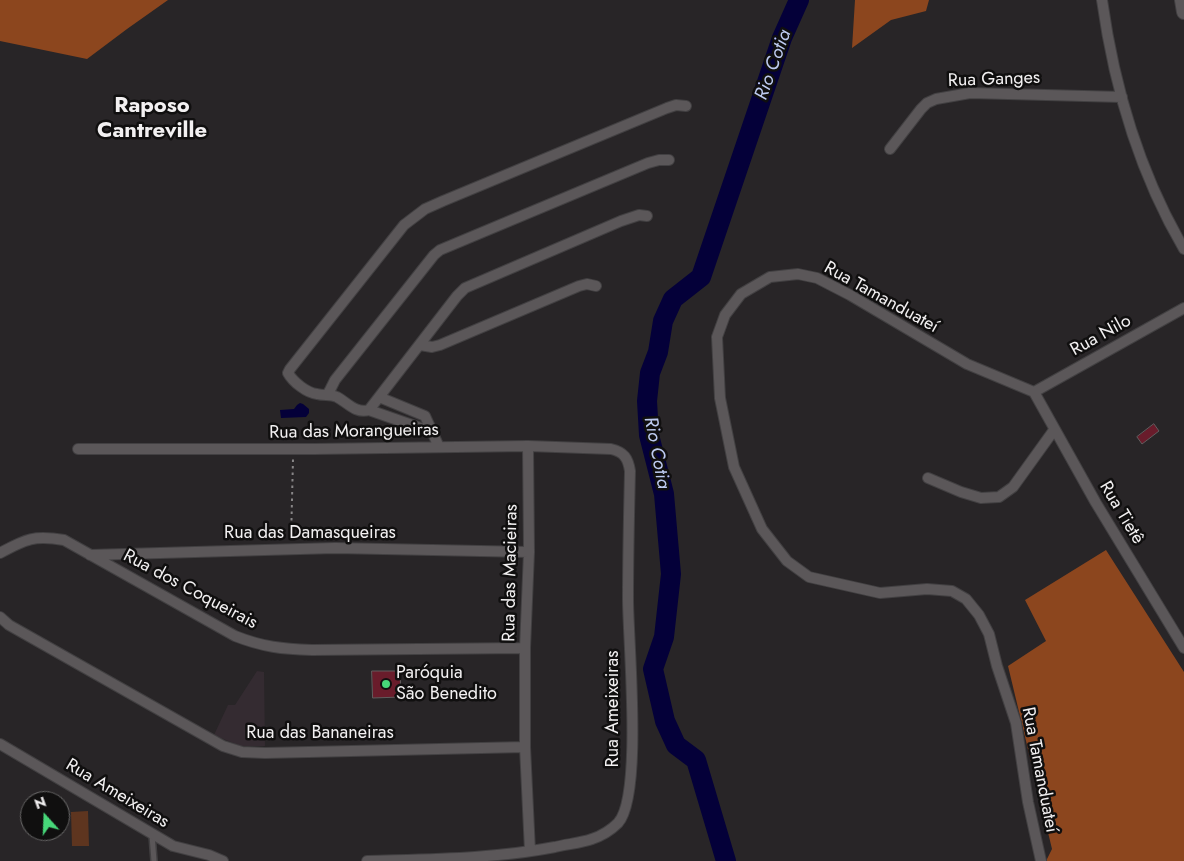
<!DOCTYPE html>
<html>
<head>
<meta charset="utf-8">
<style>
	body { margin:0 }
	#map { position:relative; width:1184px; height:861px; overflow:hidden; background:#282527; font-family:Jost,sans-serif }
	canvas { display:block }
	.north { position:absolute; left:20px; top:791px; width:50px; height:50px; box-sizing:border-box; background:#100f0f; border:1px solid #6a6969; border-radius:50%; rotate:340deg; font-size:14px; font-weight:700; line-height:20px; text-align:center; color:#f2f0f1 }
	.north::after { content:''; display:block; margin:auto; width:18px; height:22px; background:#47d779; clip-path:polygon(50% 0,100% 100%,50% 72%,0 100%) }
</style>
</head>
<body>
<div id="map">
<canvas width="1184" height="861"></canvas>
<div class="north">N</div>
</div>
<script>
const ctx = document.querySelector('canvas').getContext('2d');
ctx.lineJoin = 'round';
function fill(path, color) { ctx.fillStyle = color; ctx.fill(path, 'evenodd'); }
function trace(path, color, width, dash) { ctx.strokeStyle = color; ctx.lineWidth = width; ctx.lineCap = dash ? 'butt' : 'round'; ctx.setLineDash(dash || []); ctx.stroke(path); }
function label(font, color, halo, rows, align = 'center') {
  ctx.font = font + ' Jost,sans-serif'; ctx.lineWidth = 5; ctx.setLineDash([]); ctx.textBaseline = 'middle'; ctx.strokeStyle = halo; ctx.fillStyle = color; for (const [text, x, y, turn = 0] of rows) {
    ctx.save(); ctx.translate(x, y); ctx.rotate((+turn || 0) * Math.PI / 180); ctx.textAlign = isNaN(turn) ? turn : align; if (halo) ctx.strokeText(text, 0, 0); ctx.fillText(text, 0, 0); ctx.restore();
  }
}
const built = new Path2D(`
	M257,671L264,672L265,746H240L214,735L228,705H235Z`);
const green = new Path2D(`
	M88,811L89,846H72L71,812Z`);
const forest = new Path2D(`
	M0,0H168L127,29L87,59L0,41Z
	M855,0H929L926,11L891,20L852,48Z
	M1106,550L1184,672V861H1046L1052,849L1008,666L1046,641L1025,600Z`);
const water = new Path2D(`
	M300,403L303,404L309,409V413L306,417L281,418L280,410L294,409L297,405Z`);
const river = new Path2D(`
	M726,861L696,760L676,745L665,721L653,669L664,637L671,574L664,494L649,435L647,401L650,373L658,352L663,321L673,299L701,277L782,38L799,0`);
const building = new Path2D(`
	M1154,424L1159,431L1142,444L1137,437Z
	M372,671H400L401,697L373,698Z`);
const path = new Path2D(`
	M291,540L293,459`);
const lane = new Path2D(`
	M152,835L154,861`);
const street = new Path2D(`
	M1102,0C1114,86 1140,174 1184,249
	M890,149L921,109L927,103L936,99L970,93L1122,97
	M420,345L432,347L440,345L579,286L587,284L596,286
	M1034,392L967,364L850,295L817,278L798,274L770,277L741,294L725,315L717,337L720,398L734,467L762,529L787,561L809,577L880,593L927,589L952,591L966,599L979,615L989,634L997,666L1016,723L1028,802L1041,861
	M1034,392L1096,503L1184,648
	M1034,392L1184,308
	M328,394L335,380L434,255L440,250L648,163L659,160H669
	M379,397L425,416L439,447
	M369,410L457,296L465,288L621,221L639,215L647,216
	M432,432L369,410C356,414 348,403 337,397C330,394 324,396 317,394C307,393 293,382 288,373L290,369L404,225L425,209L443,201L667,108L676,105L686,106
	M528,446L529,552L525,648V747L530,851
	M78,449H314L528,446L611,449C624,452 628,458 630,471C629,513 628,556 628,599C628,641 643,796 618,823C611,830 601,836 592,839C581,843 567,844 555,847C493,859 430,859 367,861
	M928,478L961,492L981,498L999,497L1013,487L1054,430
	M0,553C26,539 34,535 64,540L235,636C263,647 282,649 312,650L525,648
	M90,555L335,548L529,552
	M0,617L9,625L223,746L242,752L265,753L525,747
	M0,744L173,846L209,855L223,861`);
const secondary = new Path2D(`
	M1182,0L1184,12`);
const markers = [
	[386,684,5,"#47d779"]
];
const streetNames = [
	["Rua Ganges",994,80,-2],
	["Rua Tamanduateí",881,298,29],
	["Rua Nilo",1101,336,-29],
	["Rua das Morangueiras",354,432,-1],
	["Rua Tietê",1121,513,59],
	["Rua das Damasqueiras",310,534],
	["Rua das Macieiras",511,573,-89],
	["Rua dos Coqueirais",190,590,28],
	["Rua Ameixeiras",614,709,-90],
	["Rua das Bananeiras",320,734],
	["Rua Tamanduateí",1039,770,79],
	["Rua Ameixeiras",117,794,31]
];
const poiNames = [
	["Paróquia",396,674],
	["São Benedito",396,695]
];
const waterNames = [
	["Rio Cotia",774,65,-70],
	["Rio Cotia",656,453,79]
];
const districtNames = [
	["Raposo",152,107],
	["Cantreville",152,132]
];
fill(built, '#342b31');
fill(green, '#5e351f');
fill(forest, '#8c461e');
fill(water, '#040039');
trace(river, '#040039', 20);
fill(building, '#691c2b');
trace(building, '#625d5e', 1);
trace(lane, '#424042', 8);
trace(street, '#424042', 12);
trace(secondary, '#424042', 16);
trace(path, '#888687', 2, [2.5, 4]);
trace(lane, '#5b5759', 5);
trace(street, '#5b5759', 10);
trace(secondary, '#5b5759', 14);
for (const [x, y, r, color] of markers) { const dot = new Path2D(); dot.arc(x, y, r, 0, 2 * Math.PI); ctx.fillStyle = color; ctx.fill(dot); trace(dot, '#100f0f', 2); }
label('18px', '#f2f0f1', '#100f0f', streetNames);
label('18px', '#f2f0f1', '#100f0f', poiNames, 'left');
label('italic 19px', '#bdcaf0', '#100f0f', waterNames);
label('bold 22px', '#f2f0f1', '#100f0f', districtNames);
</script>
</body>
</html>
